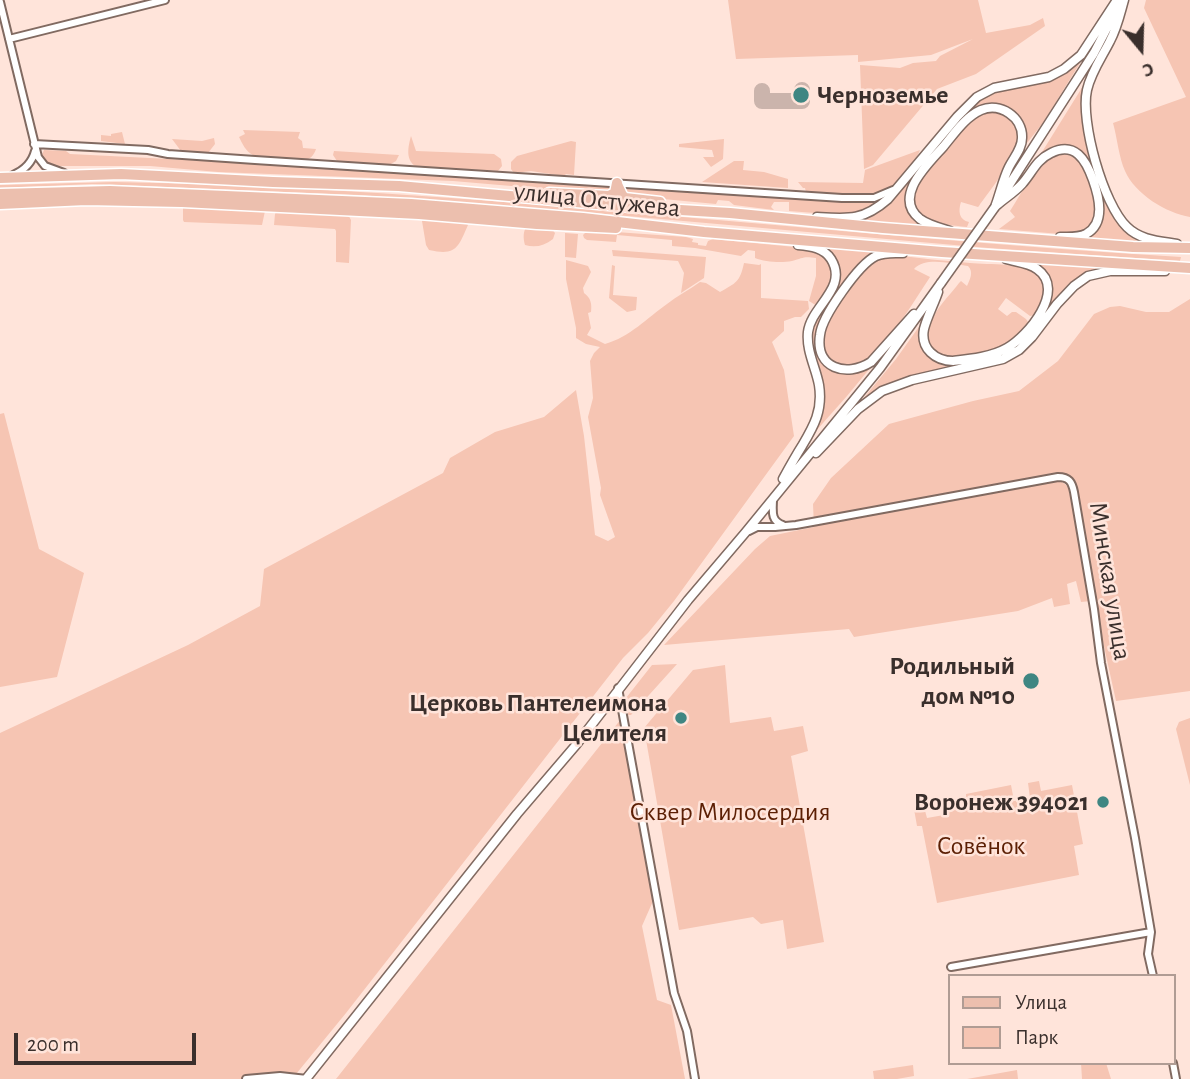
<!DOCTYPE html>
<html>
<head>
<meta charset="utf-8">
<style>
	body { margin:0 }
	#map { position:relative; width:1190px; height:1079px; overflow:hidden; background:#ffe4da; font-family:"Alegreya Sans",sans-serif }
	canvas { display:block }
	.legend { position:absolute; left:948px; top:974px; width:228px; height:91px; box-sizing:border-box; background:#ffe4da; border:2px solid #b09c94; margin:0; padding:9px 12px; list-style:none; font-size:21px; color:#3a2f2c }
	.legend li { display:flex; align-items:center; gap:14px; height:35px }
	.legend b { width:35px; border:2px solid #b09c94 }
	.north { position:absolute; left:1106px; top:14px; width:70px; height:70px; -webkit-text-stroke:5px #ffe4da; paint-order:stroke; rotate:161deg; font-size:19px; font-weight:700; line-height:28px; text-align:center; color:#3a2f2c }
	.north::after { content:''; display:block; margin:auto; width:24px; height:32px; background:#3a2f2c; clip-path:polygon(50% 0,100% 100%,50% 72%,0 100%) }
	.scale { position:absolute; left:14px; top:1033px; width:182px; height:32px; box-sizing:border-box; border:4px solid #3a2f2c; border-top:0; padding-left:9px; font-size:21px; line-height:24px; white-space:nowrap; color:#3a2f2c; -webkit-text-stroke:5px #ffe4da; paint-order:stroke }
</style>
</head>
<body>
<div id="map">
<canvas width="1190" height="1079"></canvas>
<ul class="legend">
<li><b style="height:9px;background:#ecbfae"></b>Улица</li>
<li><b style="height:19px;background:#f6c5b3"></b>Парк</li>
</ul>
<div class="north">С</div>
<div class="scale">200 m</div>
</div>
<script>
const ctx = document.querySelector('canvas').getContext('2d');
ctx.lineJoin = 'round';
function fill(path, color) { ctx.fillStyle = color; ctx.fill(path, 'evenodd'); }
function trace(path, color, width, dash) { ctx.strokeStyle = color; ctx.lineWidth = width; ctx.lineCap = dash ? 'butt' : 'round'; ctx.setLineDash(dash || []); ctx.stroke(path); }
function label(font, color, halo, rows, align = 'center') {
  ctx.font = font + ' "Alegreya Sans",sans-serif'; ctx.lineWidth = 5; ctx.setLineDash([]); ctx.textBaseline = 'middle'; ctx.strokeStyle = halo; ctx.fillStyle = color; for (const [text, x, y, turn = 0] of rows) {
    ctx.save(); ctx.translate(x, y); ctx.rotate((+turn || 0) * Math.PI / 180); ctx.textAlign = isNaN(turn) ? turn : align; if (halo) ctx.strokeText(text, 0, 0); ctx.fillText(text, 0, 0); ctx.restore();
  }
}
const green = new Path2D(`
	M728,0H978L986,33L1030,25L1043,18L1045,26L976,74L937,89L873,165L864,169L860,65L900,68L913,63L936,61L940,56L973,39L931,55L858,62V55L736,59Z
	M1146,0H1190V217C1166,213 1135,194 1125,171C1119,158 1117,137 1113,123L1186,97L1144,8Z
	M1078,63H1080L1043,123L1027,143C1025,137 1026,128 1022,121C1012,104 993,100 976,108L916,173L910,185L907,199L930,227L858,221L875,214L889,203L970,108L985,95L1069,70Z
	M1083,86L1084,87L1081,105L1084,131L1101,184L1139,239L1154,244L1083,239C1091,233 1099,229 1102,220C1109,201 1084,166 1075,149L1043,153L1042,152Z
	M992,110C1049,123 996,181 979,206L978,207L961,202C958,211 959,220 969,222L967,227C937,224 899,220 920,180C938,159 966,116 992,110Z
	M243,130L300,132L298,138L302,141L303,148L316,149C314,155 311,159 304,160C298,160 257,157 253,155C246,152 242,143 239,137L245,134Z
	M122,132L125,144L101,141V135L111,136V134Z
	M411,136L416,151L494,154L501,159L502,166L498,171L417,167C405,161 408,147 411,136Z
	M214,138L215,144L208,153L181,151L172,139L202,141Z
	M724,139L723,159L711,167L703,157H714L712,150L679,147V144Z
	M571,141L576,142L574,175L566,174L564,176L531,171L514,173L511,169V162L517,156Z
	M44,150L66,151L70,154L269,164L608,186L612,189L611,192L558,190L453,181L218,172L150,166H58L45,163L41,157Z
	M920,150C916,160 912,165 905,173C899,180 893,188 884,192C866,201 831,195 811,194L806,192L805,188H803L798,182L863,183L865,170Z
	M334,151L399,155L396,161L389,165L337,161L333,155Z
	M1065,154C1071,156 1076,158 1080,162C1091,173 1102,211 1092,224C1087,231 1080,233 1073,235L999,229L1015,217L1010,211C1024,190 1038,157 1065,154Z
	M734,161H744L743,170L764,172L788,179V188L702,182Z
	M114,182C471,188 825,236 1181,257L1180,261L988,248L582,212L359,195L92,184L0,188V185Z
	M625,187L860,203L874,202L884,199L865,212L840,215L789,211V202H774L771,207L774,210L734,205L729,201L718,200L716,204L631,196L623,190Z
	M185,205L265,211L262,225L184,222L183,220V207Z
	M278,209L347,213L351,220L349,263L336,262V231L335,229L274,225L275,214Z
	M426,217L464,220L468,225C458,248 456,256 429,250L426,245L422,221Z
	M527,226L551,228L555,233L553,239C544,246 535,248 525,245C523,238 523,231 527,226Z
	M588,230L686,237L693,239L692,242L698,243V245L706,246L708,241L713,239L805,248C820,252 837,262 833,280C831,289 822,298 817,306L809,301L816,276V258C803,256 803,258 792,261C781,263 765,262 755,258V251L748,250L741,256L695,248L672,246V240L617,235L616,242L587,240L584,238L583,235Z
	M565,233L578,234L576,258L565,257Z
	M819,245L882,251L873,254L862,262L816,335L833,370C846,375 858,374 871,367L847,396L815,432C829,404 821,387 814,358C813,352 810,344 811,337C811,313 841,299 840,275C839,260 829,253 819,245Z
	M612,250L706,257L704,278L681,293L684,273L678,261L613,256Z
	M894,255C919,258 945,261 970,263C988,265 1027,262 1039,275C1050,288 1042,304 1035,315L1030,316L1006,298L998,309L1007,316L1012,312H1016L1026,319L1028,322L1015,339L992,351L958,358H945L930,349C922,320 943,304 959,283L961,281L967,286C970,279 974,272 968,266C952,264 926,256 914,269L930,277C917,297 882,354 863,363C854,368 846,366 836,365L827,355L823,341L824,331L831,314L868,266L876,259Z
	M566,260L588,266L591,272L583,288L584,293C591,298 592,304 591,312L588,313L591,328L587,335L605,344C630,337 647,318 667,304C677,296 689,290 700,282L706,283L720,292C736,283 740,282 744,263L759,265L761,264V298L808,301L809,309L801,317H795L784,321V331L772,342L784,370L794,436L674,601L648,633L623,658L346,1013L292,1079H0V733L188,645L260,606L264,569L443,473L450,458L495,432L544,417L576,390L584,436L595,535L608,541L615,537L600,495L601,488L588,417L593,398L590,361L594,353L600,347L586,344L576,338V328L566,279Z
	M1032,263L1105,268C1059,276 1050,327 1016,350C1001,360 981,362 964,366C928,373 893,379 863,401L862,400L896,359L921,324C921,328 920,334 921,339C926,371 955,365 978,360C990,357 1003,356 1014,349C1024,342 1032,331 1039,321C1052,300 1061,275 1032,263Z
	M612,265L615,266L613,295L637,297L636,310L627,312L609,298Z
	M1190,299V691L1116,701L1094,601L1076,490L1072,479L1057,473L1048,474L1050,480C1062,480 1067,483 1072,495L1091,601L1081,602L1076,581L1067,584L1070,604L1054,607L1052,598L1018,611L854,637L849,629L664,645L755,549L770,536L814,527L813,504L831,478L889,424L973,401L1019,391L1058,361L1094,314L1110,307L1120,306L1146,312H1169Z
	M4,413L39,549L84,573L57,677L0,687V414Z
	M677,664L631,715H628L626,698L652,665Z
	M725,665L730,723L771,717L774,731L803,726L808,751L791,756L824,942L787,949L783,920L761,924L753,917L679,930L644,728L693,670Z
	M1190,718V785L1176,729L1179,722Z
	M621,719L653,901L642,926L657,1000L671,1005L685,1079H336Z
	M1039,781L1041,791L1072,785L1083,844L1074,846L1079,875L937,903L922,826H917L914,809L924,807L927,818L944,815L942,803L966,798V794L1011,785L1014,801L1030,798L1028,783Z
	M1081,1063H1106L1111,1079H1082Z
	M913,1065L914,1076L897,1079H874L873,1071Z
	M1017,1070L1018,1079H967Z`);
const taxiway = new Path2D(`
	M762,91V101H802V90`);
const minor = new Path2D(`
	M0,2L38,157L45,166L64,173
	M9,39L165,0
	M34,144L148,150L168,154L255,160L842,198H874L893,190
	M13,175C25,170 32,163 35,151
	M773,499C773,510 770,521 783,525
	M749,531L757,527H775L796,525L1058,477C1069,477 1072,482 1074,492L1094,609L1101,663L1135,838L1151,932L1148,954L1153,976
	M618,688L674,993L687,1031L695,1079
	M951,967L1151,932
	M1173,1063L1176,1079
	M246,1079L280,1076L307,1079`);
const tertiary = new Path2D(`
	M1124,0C1120,14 1117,28 1110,41C1102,57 1091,72 1087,90C1080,121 1103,204 1127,227C1140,240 1159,241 1177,244
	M1004,193L1094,53L1118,7
	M997,205C1005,198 1015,192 1022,184C1032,173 1036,160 1051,153C1075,141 1086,160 1093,180C1099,197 1106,223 1086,234C1078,238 1069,237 1060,237
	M817,217C848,219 863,221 888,199L957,117L977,97L994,88L1049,77L1064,69L1081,55L1117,0
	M950,231C940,228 928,225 920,219C892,197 928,164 943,147C954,134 965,117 981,110C1000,102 1023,117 1022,138C1022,149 1014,157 1009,167C1003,179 1000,194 995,207
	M903,253C894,253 884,252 876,256C859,264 822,316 820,335C815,368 846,378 871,362L914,314
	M938,292C934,304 927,317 924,329C920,349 936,361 953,361C971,359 991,357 1007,348C1028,336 1067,290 1037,269C1029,263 1016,262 1006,259
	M816,453L858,409L882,391L912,380L1003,359L1019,350L1032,337L1057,304L1074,286L1088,276L1110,271H1165
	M783,479C789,468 795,457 802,446C814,426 823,410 819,385C816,368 806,351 808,332C811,306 849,288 831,259C824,248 811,246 798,245
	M306,1079L517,814L576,745L688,600L745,533L880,368L941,283`);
const primary = new Path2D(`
	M0,178L121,174L273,182L399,186L631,207L730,213L883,228L1133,247L1190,248
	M617,184L622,195L625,198L660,202
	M549,193L609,196L615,193L617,183
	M0,194L110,191L411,204L583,218L704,232L942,252L1190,268
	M0,204L86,200L182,202L419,214L537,224L616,228`);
const tertiaryBridge = new Path2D(`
	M941,283L995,207`);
const markers = [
	[801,95,9,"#3f8682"],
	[1031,681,9,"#3f8682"],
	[681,718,7,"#3f8682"],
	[1103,802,7,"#3f8682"]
];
const poiNames = [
	["Черноземье",817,95,"left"],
	["Родильный",1015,666],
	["дом №10",1015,696],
	["Церковь Пантелеимона",667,703],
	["Целителя",667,733],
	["Воронеж 394021",1089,802]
];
const streetNames = [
	["улица Остужева",597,200,6],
	["Минская улица",1110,581,81]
];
const parkNames = [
	["Сквер Милосердия",730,812],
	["Совёнок",981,846]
];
fill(green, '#f6c5b3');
trace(taxiway, '#cbb4ac', 16);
trace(minor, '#816a61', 10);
trace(tertiary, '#816a61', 11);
trace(primary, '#fff', 13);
trace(minor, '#fff', 6);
trace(tertiary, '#fff', 8);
trace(primary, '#ecbfae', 10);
trace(tertiaryBridge, '#816a61', 11, []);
trace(tertiaryBridge, '#fff', 8);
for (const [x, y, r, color] of markers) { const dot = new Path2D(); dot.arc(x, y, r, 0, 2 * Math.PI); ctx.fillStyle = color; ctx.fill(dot); trace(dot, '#ffe4da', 2.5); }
label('bold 26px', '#3a2f2c', '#ffe4da', poiNames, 'right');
label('26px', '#3a2f2c', '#ffe4da', streetNames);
label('26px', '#5c1f04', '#ffe4da', parkNames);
</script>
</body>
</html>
